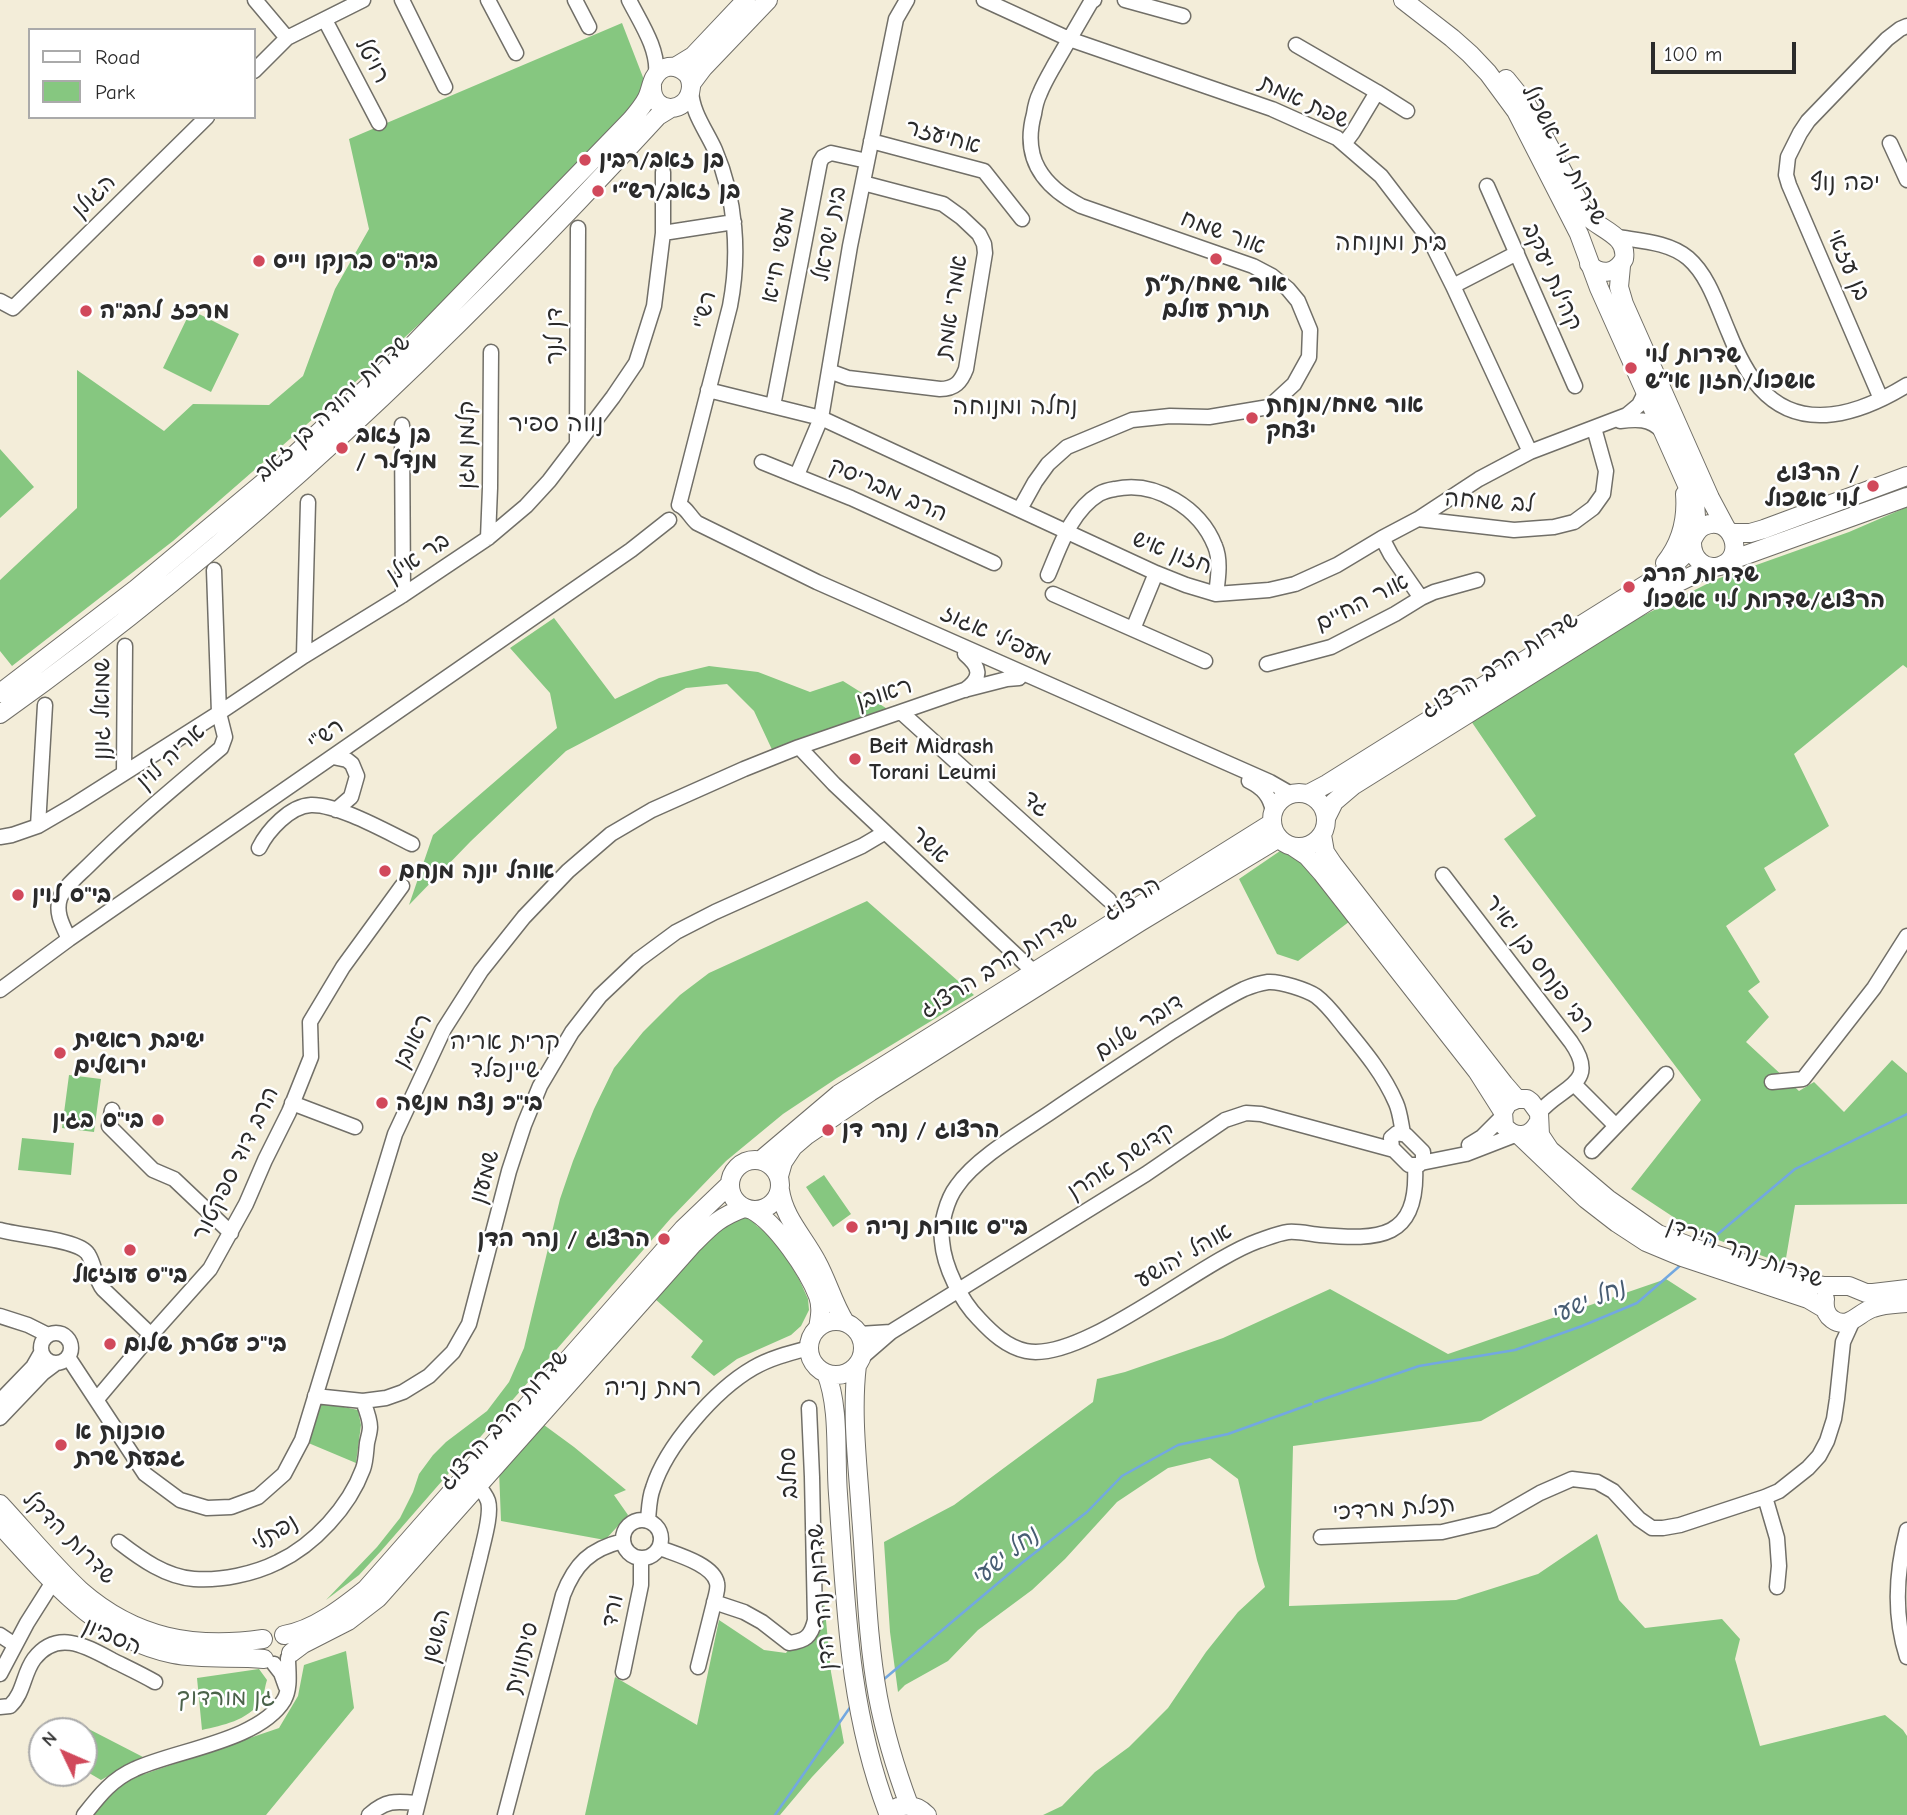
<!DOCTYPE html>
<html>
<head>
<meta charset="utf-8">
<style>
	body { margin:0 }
	#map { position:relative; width:1907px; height:1815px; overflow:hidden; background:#f3edd9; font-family:"Comic Neue",sans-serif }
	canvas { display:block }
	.legend { position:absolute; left:28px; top:28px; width:228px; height:91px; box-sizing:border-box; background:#fff; border:2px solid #aaa; margin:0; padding:9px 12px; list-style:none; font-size:21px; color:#2b2b2b }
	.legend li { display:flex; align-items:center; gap:14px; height:35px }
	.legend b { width:35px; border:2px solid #aaa }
	.north { position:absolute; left:28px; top:1717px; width:70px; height:70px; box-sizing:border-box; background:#fff; border:2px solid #aaa; border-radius:50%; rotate:314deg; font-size:19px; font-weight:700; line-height:28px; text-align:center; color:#2b2b2b }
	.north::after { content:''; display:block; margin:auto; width:24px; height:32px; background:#d1495b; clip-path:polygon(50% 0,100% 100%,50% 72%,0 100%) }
	.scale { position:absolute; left:1651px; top:42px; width:145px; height:32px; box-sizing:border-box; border:4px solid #2b2b2b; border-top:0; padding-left:9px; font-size:21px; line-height:24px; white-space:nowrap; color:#2b2b2b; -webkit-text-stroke:5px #fff; paint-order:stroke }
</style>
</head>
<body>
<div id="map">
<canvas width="1907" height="1815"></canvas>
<ul class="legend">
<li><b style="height:9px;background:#fff"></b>Road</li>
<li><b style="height:19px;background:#86c780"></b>Park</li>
</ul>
<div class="north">N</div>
<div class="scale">100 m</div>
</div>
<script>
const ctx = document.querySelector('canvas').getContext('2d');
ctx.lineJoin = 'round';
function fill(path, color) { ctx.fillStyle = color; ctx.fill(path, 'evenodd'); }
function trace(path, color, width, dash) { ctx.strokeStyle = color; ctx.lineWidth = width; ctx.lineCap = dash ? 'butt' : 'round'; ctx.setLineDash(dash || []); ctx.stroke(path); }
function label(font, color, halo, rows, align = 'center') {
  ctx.font = font + ' "Comic Neue","Playpen Sans Hebrew",sans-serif'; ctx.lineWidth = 5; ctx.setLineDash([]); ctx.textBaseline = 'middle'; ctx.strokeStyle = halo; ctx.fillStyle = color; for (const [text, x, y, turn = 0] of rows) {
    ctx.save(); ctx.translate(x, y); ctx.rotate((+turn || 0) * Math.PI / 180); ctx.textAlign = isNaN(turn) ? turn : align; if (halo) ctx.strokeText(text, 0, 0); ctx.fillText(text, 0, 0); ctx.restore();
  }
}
const green = new Path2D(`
	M622,23L646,85L632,114L475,273L369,370L173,541L12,666L0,651V580L77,508V370L164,431L193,404L269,405L303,376L335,289L369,229L349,139Z
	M191,310L239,334L211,392L163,368Z
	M0,449L34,487L0,518Z
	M1907,507V668L1903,665L1794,754L1829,826L1764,868L1776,890L1726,926L1760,982L1748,991L1769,1017L1746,1042L1799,1091L1814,1082L1844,1112L1892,1060L1907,1073V1204L1795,1205L1785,1264L1696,1232L1631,1189L1701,1100L1504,839L1536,816L1471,721L1626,624L1717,579L1849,532Z
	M554,618L615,699L659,678L709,666L758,672L810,692L843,681L889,710L775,756L754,711L727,684L686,688L566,751L471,841L409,905L433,835L557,728L550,693L510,648Z
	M1280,851H1292L1303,860L1350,921L1298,961L1277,954L1239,879Z
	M867,901L974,995L837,1078L783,1114L726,1161L671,1218L381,1551L359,1575L326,1600L377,1547L400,1518L413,1492L419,1474L433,1455L446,1442L487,1411L509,1382L524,1348L560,1199L573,1161L594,1109L614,1068L643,1032L680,995L709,973Z
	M69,1075L101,1079L94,1132L62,1128Z
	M22,1138L74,1143L71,1175L18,1170Z
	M824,1175L851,1214L833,1227L806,1187Z
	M740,1216H749L757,1226L775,1239L799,1279L808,1299L809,1310L801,1326L791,1335L737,1359L714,1376L691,1357L703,1341L655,1299L712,1235Z
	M1666,1279L1697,1299L1481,1421L1293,1446L1289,1606L1456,1600L1538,1574L1597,1534L1619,1600L1645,1628L1722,1619L1740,1639L1735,1659L1760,1746L1885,1715L1903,1730L1907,1736V1815H1043L1062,1806L1095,1772L1129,1747L1168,1708L1206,1652L1238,1612L1265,1587L1257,1560L1238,1479L1210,1458L1168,1468L1117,1502L1065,1559L1032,1590L978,1630L948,1661L905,1685L898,1692L890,1632L884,1542L954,1505L1093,1402L1097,1379L1125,1372L1223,1338L1330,1289L1448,1354Z
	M320,1402L358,1410L361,1425L356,1463L306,1442Z
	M544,1425L574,1447L626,1490L614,1495L628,1515L605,1540L501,1521L499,1470Z
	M824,1600L831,1672L844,1743L812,1777L780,1815H585L615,1677L697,1725L719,1620L764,1650L786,1653Z
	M346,1651L354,1708L266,1815H94L107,1798L130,1779L279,1728L298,1696L304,1665Z
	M259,1669L267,1680C265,1686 264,1696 261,1701C247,1721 223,1725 202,1730L197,1678Z
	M79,1724L143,1757L101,1780L84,1770V1731H75Z`);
const stream = new Path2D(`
	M1706,1244L1795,1169L1907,1114
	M1315,1402L1419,1366L1515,1350L1582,1326L1637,1303L1682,1264
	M883,1680L1023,1562L1087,1512L1122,1476L1178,1445L1228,1434L1311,1404
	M775,1815L851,1706`);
const minor = new Path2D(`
	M255,0L287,38
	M402,0L445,87
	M488,0L516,53
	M575,0L589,27
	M629,0C640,22 659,49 656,75
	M984,0L1069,39L1272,109L1337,138L1381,176L1430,240L1453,286L1530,452
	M1125,0L1183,16
	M325,20L379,123
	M1296,45L1377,92L1353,132L1344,144
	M254,71L287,38L363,0
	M1377,92L1407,111
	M871,141L984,171L1022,219
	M1890,143L1907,180
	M663,172V233
	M1487,186L1575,386
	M1617,237C1641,241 1669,242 1688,258C1709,276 1718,308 1729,333C1737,353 1746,372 1760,388C1802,435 1863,412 1907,385
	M1453,286L1517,253
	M0,301L13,308L207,117
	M829,371L848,378L940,389C955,389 961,382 966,369L985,253L984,244L979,234L961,217L943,204L863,183
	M708,390L821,418L1156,573L1186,585L1216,594L1269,590L1295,584L1337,565L1382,538L1418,519L1479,479L1530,452L1627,415L1639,405L1645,393
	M1881,399L1789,185L1786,175L1788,157L1800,133L1808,121L1887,39L1900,29L1907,26
	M773,406L820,162L823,157L831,153L867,161
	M1620,421C1636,419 1650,418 1662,431
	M402,425L403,595
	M577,444L578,228
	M762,462L851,498L994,563
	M797,475L821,418L850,246L896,19L907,0
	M679,505C687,508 690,517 697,523L817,582L1270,782L1291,794
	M679,505L730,306C740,254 736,199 715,150C706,130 692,113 691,90
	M1020,509L1035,482L1048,464L1067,447L1132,420L1170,416L1209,417L1269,407L1294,384L1309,357L1310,330L1298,301L1288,289L1272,276L1253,266L1081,206C1042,186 1022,158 1034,114C1035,107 1037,99 1040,93C1044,83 1050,73 1055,64C1067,43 1079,23 1091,2L1094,0
	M1418,519L1514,530L1554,527L1574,522L1593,508L1603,494L1606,471L1594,428
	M488,538L490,488L491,352
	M1382,538L1391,555L1421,598
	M1048,575C1060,547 1071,511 1099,494C1104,491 1109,490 1115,489C1155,480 1200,508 1215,546C1221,560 1218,579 1216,594
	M1053,594L1205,661
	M1133,629L1156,573
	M965,654C980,667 983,677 965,690
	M304,656L308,502
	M1267,664L1331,647L1395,614L1421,598L1434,592L1477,580
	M902,713L1109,900
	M799,747L834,784L1034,972
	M333,757L347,760L352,764L357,776L351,797L336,810
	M124,773L125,646
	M1249,781C1263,788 1270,796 1273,811
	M38,826L45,705
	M0,837L12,835L38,826L74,805L219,713L304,656L403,595L488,538L526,506L549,481L613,397L636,363L654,306L663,233L734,222
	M259,848C268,830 290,806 311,805C338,804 387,832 412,844
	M1443,875L1571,1042C1601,1085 1560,1086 1539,1113
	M69,939C63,926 55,913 60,898C65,886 79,875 88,866C130,824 176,786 221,748L225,737L219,713L214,570
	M0,990L69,939L631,550L669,520
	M1772,1082L1803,1079L1874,988L1907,936
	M1574,1084L1616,1126
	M292,1103L355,1127
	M112,1110L109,1126L153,1170L174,1179L231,1233
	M1397,1133L1406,1135L1423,1152V1161L1419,1165H1409L1392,1148L1391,1138Z
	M1403,1133C1401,1123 1400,1112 1396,1103C1384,1075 1365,1052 1346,1029C1337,1018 1328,1005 1316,996C1307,990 1280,981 1268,982C1261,983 1251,986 1244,989C1219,1001 1196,1017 1173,1031C1132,1058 1092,1084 1051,1112C1023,1131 976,1158 957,1186C947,1199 940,1224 942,1241C944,1267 961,1301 979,1319C992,1333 1007,1347 1026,1351C1082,1363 1199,1262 1258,1241C1267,1238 1279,1233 1288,1232C1298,1231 1310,1234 1320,1235C1379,1240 1419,1240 1415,1166
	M1469,1145L1482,1137L1502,1117
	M1592,1151L1666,1074
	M1421,1163L1466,1154L1515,1135
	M0,1230C20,1236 79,1239 88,1254C95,1265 95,1279 103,1289L151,1335
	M0,1316L28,1325L48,1335
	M41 1348a15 15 0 1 1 30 0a15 15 0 1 1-30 0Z
	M859,1334L891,1332
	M68,1357L145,1474L180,1500L207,1508L231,1507L258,1497L284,1474L302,1440L395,1134L444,1029L481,971L524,917L568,871L611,834L652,810L744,769L799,747L964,690L1007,679L1019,678
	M861,1358L891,1332L1146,1174L1225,1120L1246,1113L1261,1114L1394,1150
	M315,1396L363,1401L386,1398L403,1392L429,1376L453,1352L469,1324L509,1171L524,1125L540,1086L572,1032L600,996L638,960L676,932L715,912L862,846L884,833
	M97,1399L151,1335L210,1269L246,1204L265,1160L289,1112L311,1057L310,1022L343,967L402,886
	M0,1401L33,1367L41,1353
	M0,1418L43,1373L55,1364
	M1765,1497L1777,1538L1779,1566L1777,1587
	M623 1539a19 19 0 1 1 38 0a19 19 0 1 1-38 0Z
	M648,1520C649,1510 649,1498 653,1488C666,1446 715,1390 753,1368C770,1358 790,1353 809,1348
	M1907,1530C1896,1572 1893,1614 1907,1657
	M1321,1537L1442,1532L1493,1520L1540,1493L1572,1479L1597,1482L1613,1491L1639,1519L1652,1528H1663L1680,1525L1765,1497L1779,1491L1808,1468L1819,1456L1827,1441L1834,1419L1837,1399L1843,1342L1853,1320
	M119,1542C141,1559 166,1577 194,1579C221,1581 254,1574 278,1562C314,1545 349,1507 363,1469C366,1461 366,1451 367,1443C368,1438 370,1432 370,1427C370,1419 366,1409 363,1401
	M660,1548C675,1554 713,1564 717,1583C718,1587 717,1591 716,1595L698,1667
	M714,1602L744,1612L762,1622L789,1643C805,1641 811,1637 815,1620L812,1477L809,1408
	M0,1635L15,1645
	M274,1664L281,1673L286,1687
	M623,1672L641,1585V1558
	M0,1674L27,1623L58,1574
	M0,1707L10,1706C24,1693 23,1674 34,1659C57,1629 86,1646 112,1660C126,1667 141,1674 155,1682
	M84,1815C99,1796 112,1779 135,1769C176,1750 259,1741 284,1700C291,1688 288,1671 288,1658
	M369,1815C386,1800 395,1801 417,1803
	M415,1815L480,1557C483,1543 492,1514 488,1501C485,1492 477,1485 471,1478
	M505,1815L563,1595C575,1564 590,1549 623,1541`);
const major = new Path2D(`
	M1403,0L1452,38L1470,54L1488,73L1516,111L1579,234L1599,288L1695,503L1697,530
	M675,67L693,56L746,0
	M1506,79L1527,105L1586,215C1600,230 1628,235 1624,259C1616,274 1601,276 1589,264
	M691,84L703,68L768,0
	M1621,266L1619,287L1624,304L1710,498L1726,528
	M1732,533H1750L1764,529L1907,476
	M1729,561L1907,497
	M1665,563C1681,543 1687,519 1685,494
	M0,693L136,589L275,473L410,348L631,120C637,113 643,106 647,98C650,92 651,84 654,78C661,65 675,63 686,73C690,77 691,82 691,87C689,115 651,115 652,86
	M0,714C242,542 457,335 658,116L671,108
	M1272 820a27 27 0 1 1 54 0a27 27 0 1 1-54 0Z
	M1308,794L1327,784L1658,577C1668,570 1679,562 1686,552C1693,543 1693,531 1704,526C1731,513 1748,557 1720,566C1704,571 1692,558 1692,543
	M1326,818L1334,802L1354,785L1677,583L1710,567
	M1322,835L1325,852L1333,864L1504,1084L1517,1099
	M1292,846L1307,856L1322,873L1477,1071L1503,1112
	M1538,1123C1530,1138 1515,1139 1504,1126L1503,1112L1508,1103L1517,1099H1527L1531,1102L1539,1113L1540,1135L1550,1150L1608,1199L1658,1234L1692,1247L1799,1281L1824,1286H1849L1866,1293H1873L1907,1289
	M1520,1136L1586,1199L1617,1223L1646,1242L1682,1257L1808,1299L1825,1309
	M730 1185a25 25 0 1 1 50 0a25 25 0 1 1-50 0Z
	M761,1160L839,1094L1272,823
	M779,1176L783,1162L793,1147L807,1135L870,1092L1140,922L1279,838
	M780,1190C784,1218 804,1237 817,1262C828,1282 833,1303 845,1322
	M752,1210C776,1223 808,1270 818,1296C822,1307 820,1317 818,1328
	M1825,1299C1824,1307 1825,1314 1832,1319C1848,1331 1859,1312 1873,1308C1884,1304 1896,1304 1907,1303
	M809 1348a27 27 0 1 1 54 0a27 27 0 1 1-54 0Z
	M857,1365C851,1414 858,1466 861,1515C866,1576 867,1637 878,1697C885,1734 896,1770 909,1805
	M826,1373C840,1407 835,1457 838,1494C846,1604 848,1708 888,1813
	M0,1504C26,1532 53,1565 81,1591C135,1638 194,1649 263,1639
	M0,1525C51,1580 96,1638 173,1654C203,1660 234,1656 264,1659
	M284,1635C314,1630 342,1608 366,1589L683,1229L729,1185
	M291,1653L303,1644L348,1621L378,1598L692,1245C711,1226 719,1217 744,1208
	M898,1807C909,1804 919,1807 927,1815`);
const markers = [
	[585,160,7,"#d1495b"],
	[598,191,7,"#d1495b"],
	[1216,259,7,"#d1495b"],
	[259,261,7,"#d1495b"],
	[86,311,7,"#d1495b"],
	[1631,368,7,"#d1495b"],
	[1252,418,7,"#d1495b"],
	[342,448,7,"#d1495b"],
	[1873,486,7,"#d1495b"],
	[1629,587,7,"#d1495b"],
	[855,759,7,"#d1495b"],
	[385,871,7,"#d1495b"],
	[18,895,7,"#d1495b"],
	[60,1053,7,"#d1495b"],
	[382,1103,7,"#d1495b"],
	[158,1120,7,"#d1495b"],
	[828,1130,7,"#d1495b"],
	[852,1227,7,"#d1495b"],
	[664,1239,7,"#d1495b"],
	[130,1250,7,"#d1495b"],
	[110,1344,7,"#d1495b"],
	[61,1445,7,"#d1495b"]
];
const streetNames = [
	["רויטל",372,61,62],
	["שפת אמת",1304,102,25],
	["אחיעזר",943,137,15],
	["שדרות לוי אשכול",1564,155,62],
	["הגולן",94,196,-44],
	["אור שמח",1223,233,20],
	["בית ישראל",830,234,-79],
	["מעשי חייא",779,255,-79],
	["בן עזאי",1848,265,66],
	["קהילת יעקב",1552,277,66],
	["אמרי אמת",952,307,-81],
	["רש\"י",705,310,-76],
	["דן לנר",555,336,-90],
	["שדרות יהודה בן זאב",333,408,-43],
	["קלמן מגן",467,445,-89],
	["הרב מבריסק",888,490,24],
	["לב שמחה",1489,502,4],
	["חזון איש",1172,553,21],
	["בר אילן",418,558,-34],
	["אור החיים",1362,603,-27],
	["מעפילי אגוז",996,636,24],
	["שדרות הרב הרצוג",1500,665,-32],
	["ראובן",884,694,-18],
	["שמואל גונן",102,709,-90],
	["רש\"י",326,735,-35],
	["אריה לוין",171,757,-43],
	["גד",1036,804,41],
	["אשר",930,845,43],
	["הרצוג",1132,899,-32],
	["רבי פנחס בן יאיר",1539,964,53],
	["שדרות הרב הרצוג",999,965,-32],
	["דובר שלום",1139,1027,-33],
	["ראובן",413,1041,-63],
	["קדושת אהרן",1121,1161,-33],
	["הרב דוד ספקטור",236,1164,-64],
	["שמעון",485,1177,-74],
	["שדרות נהר הירדן",1745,1253,20],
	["אוהל יהושע",1184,1256,-30],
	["שדרות הרב הרצוג",504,1420,-48],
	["סחלב",789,1473,-92],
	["תכלת מרדכי",1394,1509,-4],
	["נפתלי",275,1533,-31],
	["שדרות הדקל",69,1538,45],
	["שדרות נהר הדן",822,1597,-95],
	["ורד",613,1611,-78],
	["השושן",437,1636,-76],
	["הסביון",112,1637,23],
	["סיתוונית",522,1658,-75]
];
const poiNames = [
	["בן זאב/רבין",599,160],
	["בן זאב/רש״י",612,191],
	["ביה\"ס ברנקו וייס",273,261],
	["אור שמח/ת״ת",1216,284,"center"],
	["תורת עולם",1216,310,"center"],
	["מרכז להב\"ה",100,311],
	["שדרות לוי",1645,355],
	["אשכול/חזון אי״ש",1645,381],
	["אור שמח/מנחת",1266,405],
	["יצחק",1266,431],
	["בן זאב",356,435],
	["/ מנדלר",356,461],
	["הרצוג /",1859,473,"right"],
	["לוי אשכול",1859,499,"right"],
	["שדרות הרב",1643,574],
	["הרצוג/שדרות לוי אשכול",1643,600],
	["Beit Midrash",869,746],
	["Torani Leumi",869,772],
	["אוהל יונה מנחם",399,871],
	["בי\"ס לוין",32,895],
	["ישיבת ראשית",74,1040],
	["ירושלים",74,1066],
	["בי\"כ נצח מנשה",396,1103],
	["בי\"ס בגין",144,1120,"right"],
	["הרצוג / נהר דן",842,1130],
	["בי\"ס אורות נריה",866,1227],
	["הרצוג / נהר הדן",650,1239,"right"],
	["בי\"ס עוזיאל",130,1275,"center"],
	["בי\"כ עטרת שלום",124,1344],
	["סוכנות א",75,1432],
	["גבעת שרת",75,1458]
];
const parkNames = [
	["גן מורדוך",226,1698]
];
const neighbourhoodNames = [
	["יפה נוף",1845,183],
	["בית ומנוחה",1391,243],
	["נחלה ומנוחה",1015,407],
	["נווה ספיר",556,424],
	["קרית אריה",505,1042],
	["שיינפלד",505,1070],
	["רמת נריה",653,1388]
];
const waterNames = [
	["נחל ישעי",1588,1302,-23],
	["נחל ישעי",1005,1557,-39]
];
fill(green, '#86c780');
trace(stream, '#73a8e0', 2.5);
trace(minor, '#716f68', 17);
trace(major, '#716f68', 20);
trace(minor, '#fff', 14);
trace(major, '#fff', 18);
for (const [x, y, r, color] of markers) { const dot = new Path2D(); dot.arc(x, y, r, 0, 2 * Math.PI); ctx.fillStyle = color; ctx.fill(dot); trace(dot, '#fff', 2.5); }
label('23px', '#2b2b2b', '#fff', streetNames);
label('bold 23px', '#2b2b2b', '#fff', poiNames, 'left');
label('23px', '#4b6249', '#fff', parkNames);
label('24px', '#2b2b2b', '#fff', neighbourhoodNames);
label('italic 24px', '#485d73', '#fff', waterNames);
</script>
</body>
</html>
